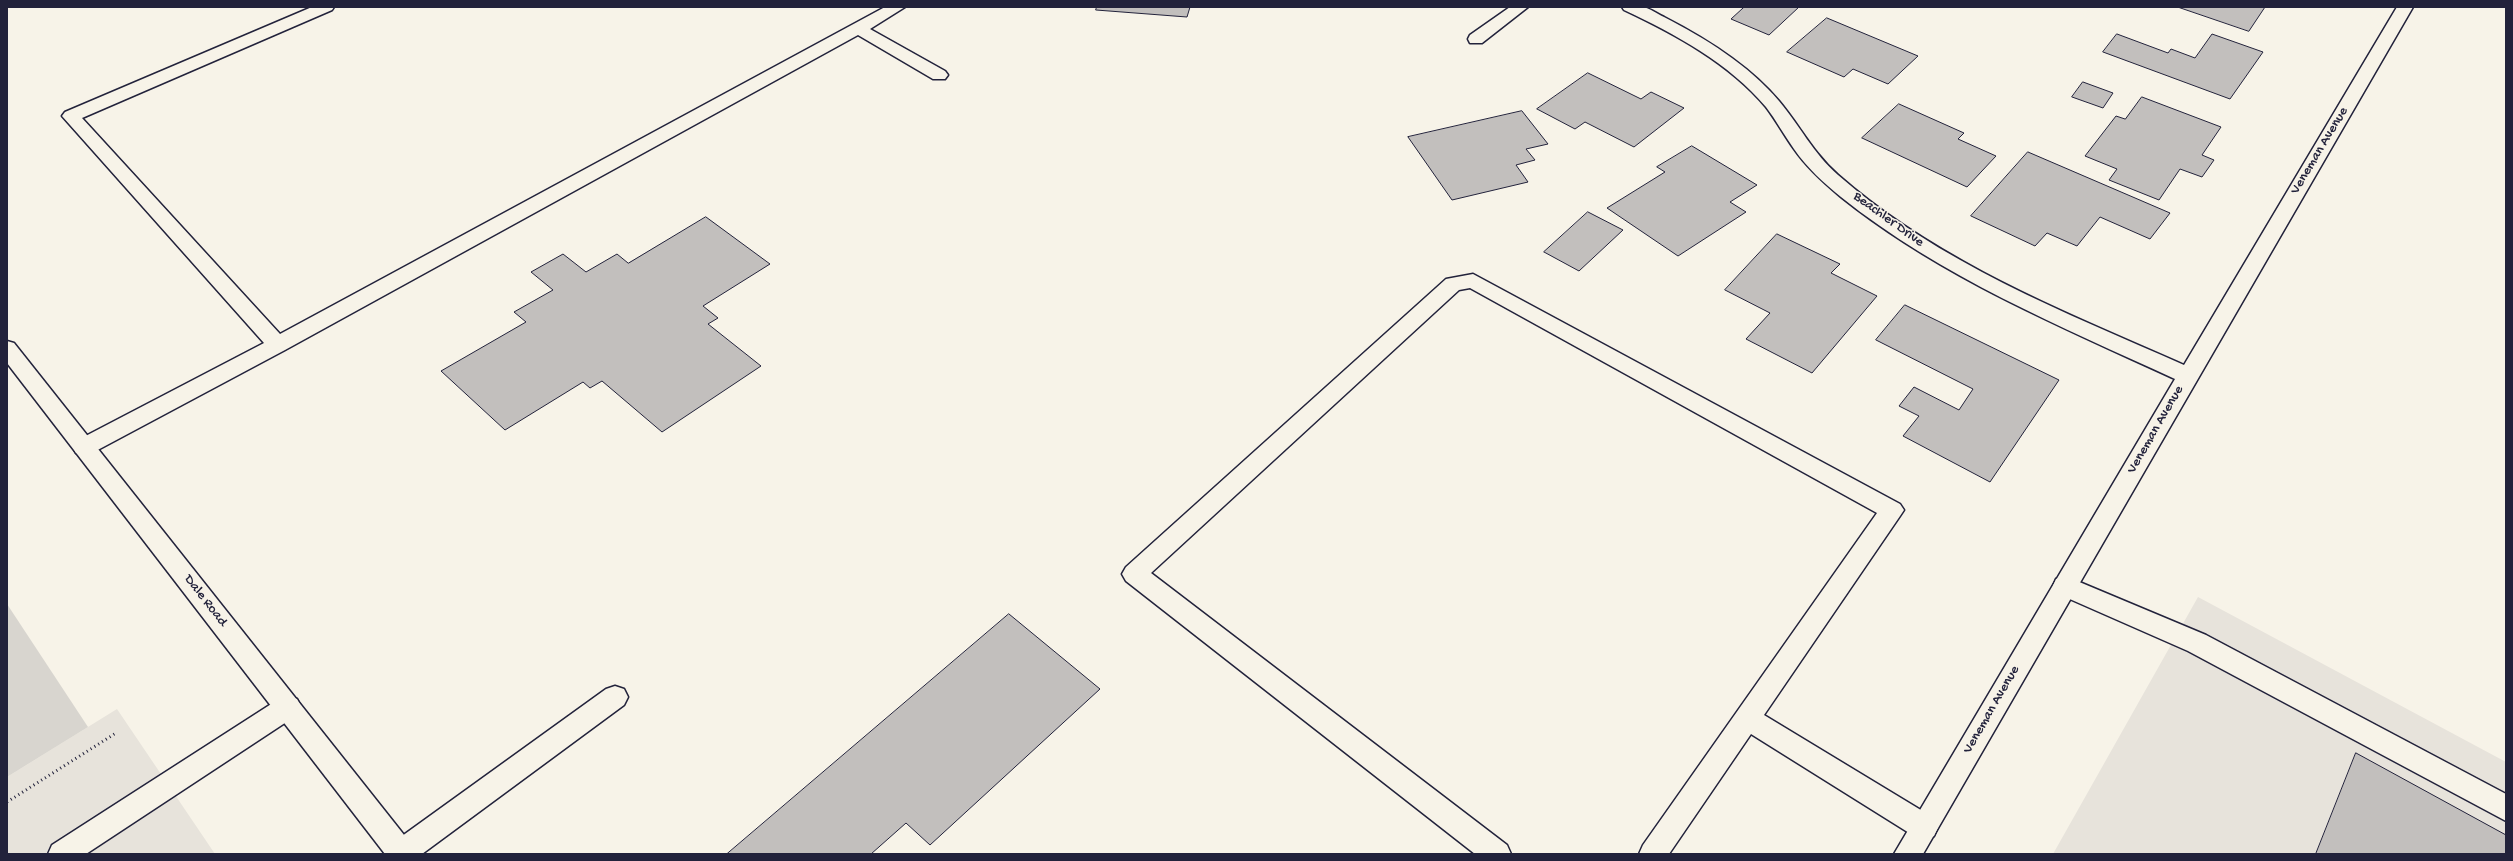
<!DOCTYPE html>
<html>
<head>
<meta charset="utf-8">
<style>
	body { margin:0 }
	#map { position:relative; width:2513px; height:861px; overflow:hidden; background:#f7f3e8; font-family:"Gochi Hand",sans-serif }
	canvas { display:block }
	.frame { position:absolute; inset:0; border:8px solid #22223b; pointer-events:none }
</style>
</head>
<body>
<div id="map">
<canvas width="2513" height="861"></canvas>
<div class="frame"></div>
</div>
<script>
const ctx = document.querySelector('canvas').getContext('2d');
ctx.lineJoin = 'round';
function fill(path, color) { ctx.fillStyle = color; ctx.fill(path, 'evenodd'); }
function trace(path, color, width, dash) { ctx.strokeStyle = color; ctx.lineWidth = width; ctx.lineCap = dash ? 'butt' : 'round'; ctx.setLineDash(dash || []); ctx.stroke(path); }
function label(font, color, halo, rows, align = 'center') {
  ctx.font = font + ' "Gochi Hand",sans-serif'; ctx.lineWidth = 3; ctx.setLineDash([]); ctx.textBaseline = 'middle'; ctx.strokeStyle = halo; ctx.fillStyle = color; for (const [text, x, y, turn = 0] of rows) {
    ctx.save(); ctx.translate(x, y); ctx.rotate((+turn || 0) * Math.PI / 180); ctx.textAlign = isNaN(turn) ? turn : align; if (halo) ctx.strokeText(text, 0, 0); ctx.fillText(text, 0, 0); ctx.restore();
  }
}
const built = new Path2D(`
	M2198,597L2506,762V854H2053Z
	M117,709L215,854H7V777Z`);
const green = new Path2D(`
	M7,604L88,727L7,777Z`);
const building = new Path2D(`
	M1097,7H1190L1187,17L1096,10Z
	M1741,7H1799L1769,35L1731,19L1743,8Z
	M2178,7H2265L2249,31Z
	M1827,18L1918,56L1888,84L1853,69L1844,77L1787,52Z
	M2117,34L2168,53L2171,49L2195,58L2212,34L2263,52L2230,99L2103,52Z
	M1588,73L1641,99L1651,92L1684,108L1634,147L1585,122L1575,129L1537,109Z
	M2083,82L2113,93L2103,108L2072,97Z
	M2142,97L2221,127L2202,155L2214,160L2202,177L2180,169L2159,200L2109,180L2117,169L2085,156L2116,116L2125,119Z
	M1899,104L1964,133L1958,139L1996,156L1967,187L1862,138Z
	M1522,111L1548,144L1526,149L1535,160L1516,165L1528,182L1452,200L1408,137Z
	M1692,146L1757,185L1730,202L1746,212L1678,256L1607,208L1665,172L1657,167Z
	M2028,152L2170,213L2150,239L2100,217L2077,246L2047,233L2035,246L1971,216Z
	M1588,212L1623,230L1579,271L1544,252Z
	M706,217L770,264L703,306L718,318L708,324L761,366L662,432L602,381L590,388L583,382L505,430L441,371L526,322L514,312L553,290L531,272L563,254L586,272L617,254L628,263Z
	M1777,234L1840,264L1831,273L1877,296L1812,373L1746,339L1770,313L1725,290Z
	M1905,305L2059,380L1990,482L1903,436L1919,416L1899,406L1914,387L1959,410L1973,389L1876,340Z
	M1009,614L1100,689L930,845L906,823L871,854H727Z
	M2356,753L2506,835V854H2316Z`);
const path = new Path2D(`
	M7,802L116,733`);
const lane = new Path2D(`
	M312,7H334L332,10L82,118L280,334L885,7H905L870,29L945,71L948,75L945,79H933L858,35L285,350L92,453L84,455L76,453L73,447L76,441L264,343L62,116L65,112Z
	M1473,274L1900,504L1904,510L1900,516L1764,715L1934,818L1938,827L1934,836L1924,840L1914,836L1751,734L1669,854H1639L1643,845L1877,513L1470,288L1459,290L1151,573L1507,845L1511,854H1475L1126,581L1122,574L1126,567L1446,279Z
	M2065,576L2206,635L2506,794V821L2188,651L2056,593L2053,586L2056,579Z
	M615,686L624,689L628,697L624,705L422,854H388L391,844L606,689Z
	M288,696L297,699L301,707L297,715L86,854H48L52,845L279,699Z`);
const street = new Path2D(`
	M1510,7H1528L1482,43H1470L1468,39L1470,35Z
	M1622,7C1628,7 1636,6 1642,7C1650,8 1657,14 1664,17C1705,38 1749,65 1779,101C1800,126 1813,153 1838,175C1938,263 2064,312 2184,365L2397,7H2413L1923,854H1894L2175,379C2060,326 1941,277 1841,197C1824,183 1807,168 1794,149C1784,135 1776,120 1766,107C1729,63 1675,34 1624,10Z`);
const secondary = new Path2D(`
	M7,341L14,343L412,845L416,854H385L7,363Z`);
const streetNames = [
	["Veneman Avenue",2320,151,-59],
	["Beachler Drive",1888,220,36],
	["Veneman Avenue",2156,430,-60],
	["Dale Road",205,601,52],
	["Veneman Avenue",1992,710,-60]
];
fill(built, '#e7e3db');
fill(green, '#d8d5cf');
fill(building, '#c2bfbd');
trace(building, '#22223b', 1);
trace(lane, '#22223b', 3);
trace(street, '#22223b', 3);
trace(secondary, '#22223b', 3);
trace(path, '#22223b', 3, [1, 3.5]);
fill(lane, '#f7f3e8');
fill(street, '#f7f3e8');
fill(secondary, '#f7f3e8');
label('14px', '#22223b', '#f7f3e8', streetNames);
</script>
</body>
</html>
